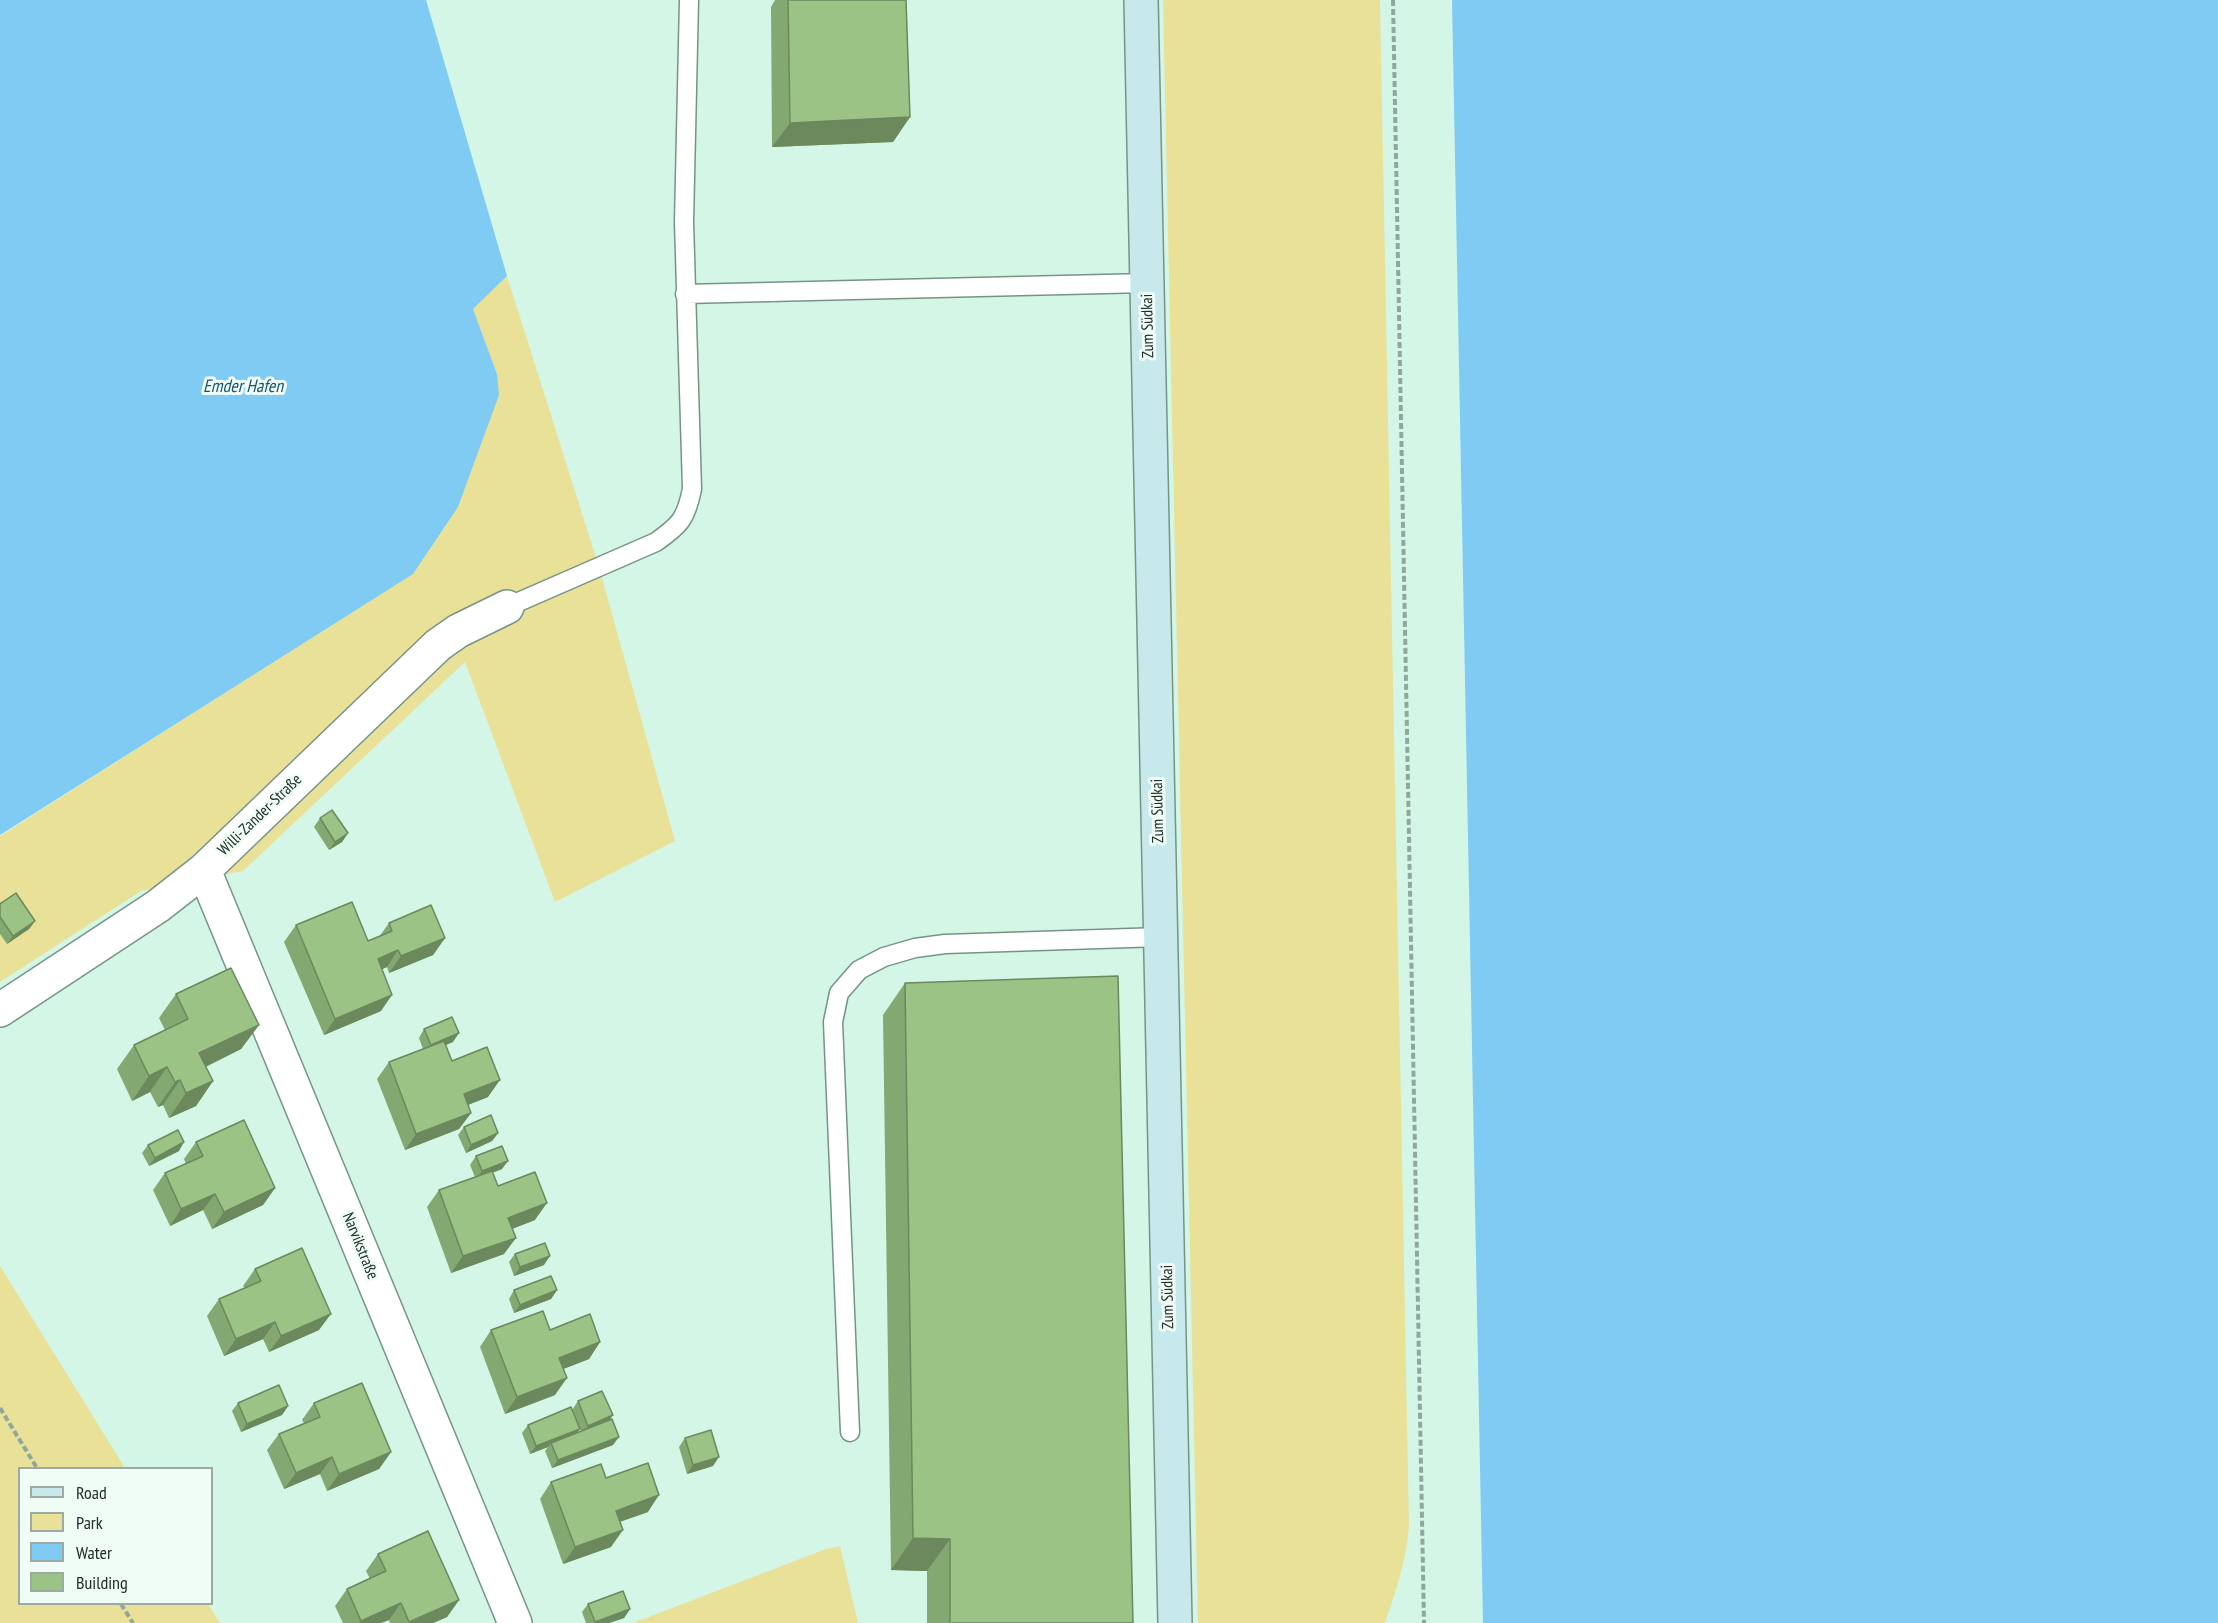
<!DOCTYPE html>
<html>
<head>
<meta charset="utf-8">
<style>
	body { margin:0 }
	#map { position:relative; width:2218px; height:1623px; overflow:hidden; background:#d4f6e7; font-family:"PT Sans Narrow",sans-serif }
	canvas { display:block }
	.legend { position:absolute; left:18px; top:1467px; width:195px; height:138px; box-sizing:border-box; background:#f0fdf7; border:2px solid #9daaa4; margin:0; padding:8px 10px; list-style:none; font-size:18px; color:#202d28 }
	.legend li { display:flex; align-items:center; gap:12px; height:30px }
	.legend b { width:30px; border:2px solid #9daaa4 }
</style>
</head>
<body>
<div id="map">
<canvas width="2218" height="1623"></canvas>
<ul class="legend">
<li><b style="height:8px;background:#c8e9eb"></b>Road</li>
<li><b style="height:16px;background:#e9e198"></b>Park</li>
<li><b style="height:16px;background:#7fcbf4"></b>Water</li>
<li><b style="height:16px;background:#9ac385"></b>Building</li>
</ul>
</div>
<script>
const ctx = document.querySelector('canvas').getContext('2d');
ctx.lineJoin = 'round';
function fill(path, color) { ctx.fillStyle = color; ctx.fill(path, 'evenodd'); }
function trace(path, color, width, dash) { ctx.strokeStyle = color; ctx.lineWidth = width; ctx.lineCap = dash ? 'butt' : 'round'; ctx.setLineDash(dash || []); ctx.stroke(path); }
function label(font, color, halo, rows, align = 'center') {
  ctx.font = font + ' "PT Sans Narrow",sans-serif'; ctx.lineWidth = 6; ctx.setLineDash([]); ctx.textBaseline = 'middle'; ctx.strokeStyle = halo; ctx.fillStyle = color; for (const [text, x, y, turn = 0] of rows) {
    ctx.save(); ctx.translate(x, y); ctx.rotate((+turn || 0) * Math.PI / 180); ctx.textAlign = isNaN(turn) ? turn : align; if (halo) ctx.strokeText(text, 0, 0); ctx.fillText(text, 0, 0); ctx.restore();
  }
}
const green = new Path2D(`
	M1163,0H1380L1409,1527C1406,1561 1396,1591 1385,1623H1198Z
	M507,276L599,567L675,841L555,902L465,662L243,871L141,891L0,982V836L413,573L458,507L497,374L473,309Z
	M0,1266L125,1468H20V1604H208L220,1623H0Z
	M840,1546L858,1623H633L826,1549Z`);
const water = new Path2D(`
	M0,0H426L507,276L473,309L497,374L499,395L458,507L413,574L0,835Z
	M1452,0H2218V1623H1483Z`);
const path = new Path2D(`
	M1393,0L1424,1623
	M0,1408L37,1468
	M121,1604L133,1623`);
const lane = new Path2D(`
	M685,294L1147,283
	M507,607L656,542C680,525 686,519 692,489L684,222L689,0
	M850,1432L833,1022L839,993L859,970L884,957L915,948L945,944L1161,937`);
const street = new Path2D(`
	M204,870L515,1623
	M0,1010L158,906L204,870L438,645L458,631L507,607`);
const secondary = new Path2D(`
	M1141,0L1175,1623`);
const wall = new Path2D(`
	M775,0H906L910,117L893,142L772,147L771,7Z
	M320,818L348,833L342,842L329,850L314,827Z
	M0,904L35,921L29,929L7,944L0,934Z
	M389,923L445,938L433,955L389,973L387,967L382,969L381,1011L324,1035L284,942L296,925L368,941L379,937Z
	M905,983L1133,1623H927V1571L891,1570L883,1015Z
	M176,994L259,1025L241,1049L206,1067L213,1081L196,1106L169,1118L163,1105L158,1107L150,1092L132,1101L117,1069L134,1045L165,1030L159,1018Z
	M424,1029L453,1042L446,1045L452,1061L488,1097L468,1105L471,1113L459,1129L405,1150L377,1079L389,1062L423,1049L419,1038Z
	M464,1127L498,1133L492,1141L466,1153L458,1135Z
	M196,1142L275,1188L263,1205L212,1229L203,1210L170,1226L153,1190L165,1173L186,1164L184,1159Z
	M148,1145L179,1151L149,1166L142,1153Z
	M476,1156L502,1169L492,1173L498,1186L535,1220L512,1229L504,1254L451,1273L427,1207L439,1190L475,1177L470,1165Z
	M515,1254L544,1265L514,1276L509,1262Z
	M255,1269L319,1330L269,1352L263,1339L224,1356L207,1316L219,1299L245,1288L243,1286Z
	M514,1290H557L551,1299L514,1313L509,1299Z
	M491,1330H550L600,1342L589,1359L563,1369L555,1395L505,1414L480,1347Z
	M578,1401L609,1420L613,1445L552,1468L545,1451L548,1447L530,1454L522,1433L528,1425L577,1433L581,1431L572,1410Z
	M238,1403L288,1406L282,1415L241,1432L232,1411Z
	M314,1403L391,1452L379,1469L327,1491L320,1474L284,1489L267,1450L279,1434L304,1423L302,1420Z
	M685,1438L713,1466L687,1474L679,1447Z
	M606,1478L648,1512L620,1522L611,1547L563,1564L540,1499L551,1482Z
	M378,1554L459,1600L447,1617L433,1623H390L389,1620L381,1623H343L335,1606L347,1589L370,1579L366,1571Z
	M588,1604L630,1609L624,1618L609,1623H586L582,1612Z`);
const shadedWall = new Path2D(`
	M910,117L893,142L772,147L790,123Z
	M348,833L342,842L329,850L335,842Z
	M35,921L29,929L7,944L13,936Z
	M445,938L433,955L389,973L401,956Z
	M398,950L387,967L366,976L378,959Z
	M392,995L381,1011L324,1035L335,1019Z
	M259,1025L241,1049L182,1078L199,1053Z
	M459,1033L453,1042L425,1053L431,1045Z
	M167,1067L150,1092L132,1101L149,1076Z
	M180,1080L163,1105L158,1107L175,1082Z
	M500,1080L488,1097L452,1111L464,1094Z
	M213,1081L196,1106L169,1118L186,1093Z
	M471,1113L459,1129L405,1150L416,1134Z
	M498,1133L492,1141L466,1153L471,1145Z
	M184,1142L179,1151L149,1166L155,1158Z
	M508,1161L502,1169L476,1179L482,1171Z
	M275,1188L263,1205L212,1229L224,1212Z
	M215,1194L203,1210L170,1226L181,1209Z
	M547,1203L535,1220L496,1235L508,1218Z
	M516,1238L504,1254L451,1273L463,1256Z
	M550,1256L544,1265L514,1276L520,1267Z
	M557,1290L551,1299L514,1313L520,1305Z
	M331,1314L319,1330L269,1352L281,1336Z
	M275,1322L263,1339L224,1356L236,1339Z
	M600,1342L589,1359L548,1375L559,1358Z
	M567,1378L555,1395L505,1414L517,1397Z
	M288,1406L282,1415L241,1432L247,1424Z
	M613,1415L607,1424L583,1434L588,1426Z
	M580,1429L574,1437L551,1443L548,1447L530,1454L536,1446Z
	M619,1437L613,1445L552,1468L558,1460Z
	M391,1452L379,1469L327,1491L339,1474Z
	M332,1457L320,1474L284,1489L296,1473Z
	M719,1457L713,1466L687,1474L693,1465Z
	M659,1495L648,1512L604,1527L616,1511Z
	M623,1530L611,1547L563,1564L575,1547Z
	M913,1538L950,1539L927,1571L891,1570Z
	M459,1600L447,1617L433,1623H409Z
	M401,1603L389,1620L381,1623H359L361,1621Z
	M630,1609L624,1618L609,1623H594Z`);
const building = new Path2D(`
	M788,0H906L910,117L790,123Z
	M332,810L348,833L335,842L320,818Z
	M16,893L35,921L13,936L0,917V904Z
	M352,902L368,941L392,931L389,923L431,905L445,938L401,956L398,950L378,959L392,995L335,1019L296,925Z
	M231,968L259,1025L199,1053L213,1081L186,1093L180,1080L175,1082L167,1067L149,1076L134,1045L188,1019L176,994Z
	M1118,976L1133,1623H950V1539L913,1538L905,983Z
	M452,1017L459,1033L431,1045L424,1029Z
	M444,1041L452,1061L487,1047L500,1080L464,1094L471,1113L416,1134L389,1062Z
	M491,1115L498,1133L471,1145L464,1127Z
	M244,1120L275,1188L224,1212L215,1194L181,1209L165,1173L203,1156L196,1142Z
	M178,1130L184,1142L155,1158L148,1145Z
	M502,1146L508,1161L482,1171L476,1156Z
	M492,1171L498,1186L535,1172L547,1203L508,1218L516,1238L463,1256L439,1190Z
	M545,1243L550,1256L520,1267L515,1254Z
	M302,1248L331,1314L281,1336L275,1322L236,1339L219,1299L261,1281L255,1269Z
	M551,1276L557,1290L520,1305L514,1290Z
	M543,1311L550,1330L590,1314L600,1342L559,1358L567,1378L517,1397L491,1330Z
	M362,1383L391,1452L339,1474L332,1457L296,1473L279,1434L320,1417L314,1403Z
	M279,1385L288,1406L247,1424L238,1403Z
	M602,1391L613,1415L588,1426L578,1401Z
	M571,1407L580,1429L536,1446L528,1425Z
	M612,1419L619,1437L558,1460L551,1443Z
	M711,1430L719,1457L693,1465L685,1438Z
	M648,1463L659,1495L616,1511L623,1530L575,1547L551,1482L601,1464L606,1478Z
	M428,1531L459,1600L409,1622L401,1603L361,1621L347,1589L386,1571L378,1554Z
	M623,1591L630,1609L595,1622L588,1604Z`);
const streetNames = [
	["Zum Südkai",1148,326,-91],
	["Zum Südkai",1158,811,-91],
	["Willi-Zander-Straße",260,815,-44],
	["Narvikstraße",360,1246,68],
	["Zum Südkai",1168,1297,-91]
];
const waterNames = [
	["Emder Hafen",243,387]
];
fill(green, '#e9e198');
fill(water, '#7fcbf4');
trace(lane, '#759487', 21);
trace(street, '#759487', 36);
trace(secondary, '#759487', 36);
trace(path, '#8fa89d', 4, [6, 3]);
trace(lane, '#fff', 18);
trace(street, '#fff', 33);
trace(secondary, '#c8e9eb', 33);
fill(wall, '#84a872');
fill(shadedWall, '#6c885d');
fill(building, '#9ac385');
trace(building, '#6c885d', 1.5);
label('16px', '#202d28', '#f0fdf7', streetNames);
label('italic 18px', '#195470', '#f0fdf7', waterNames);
</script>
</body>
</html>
